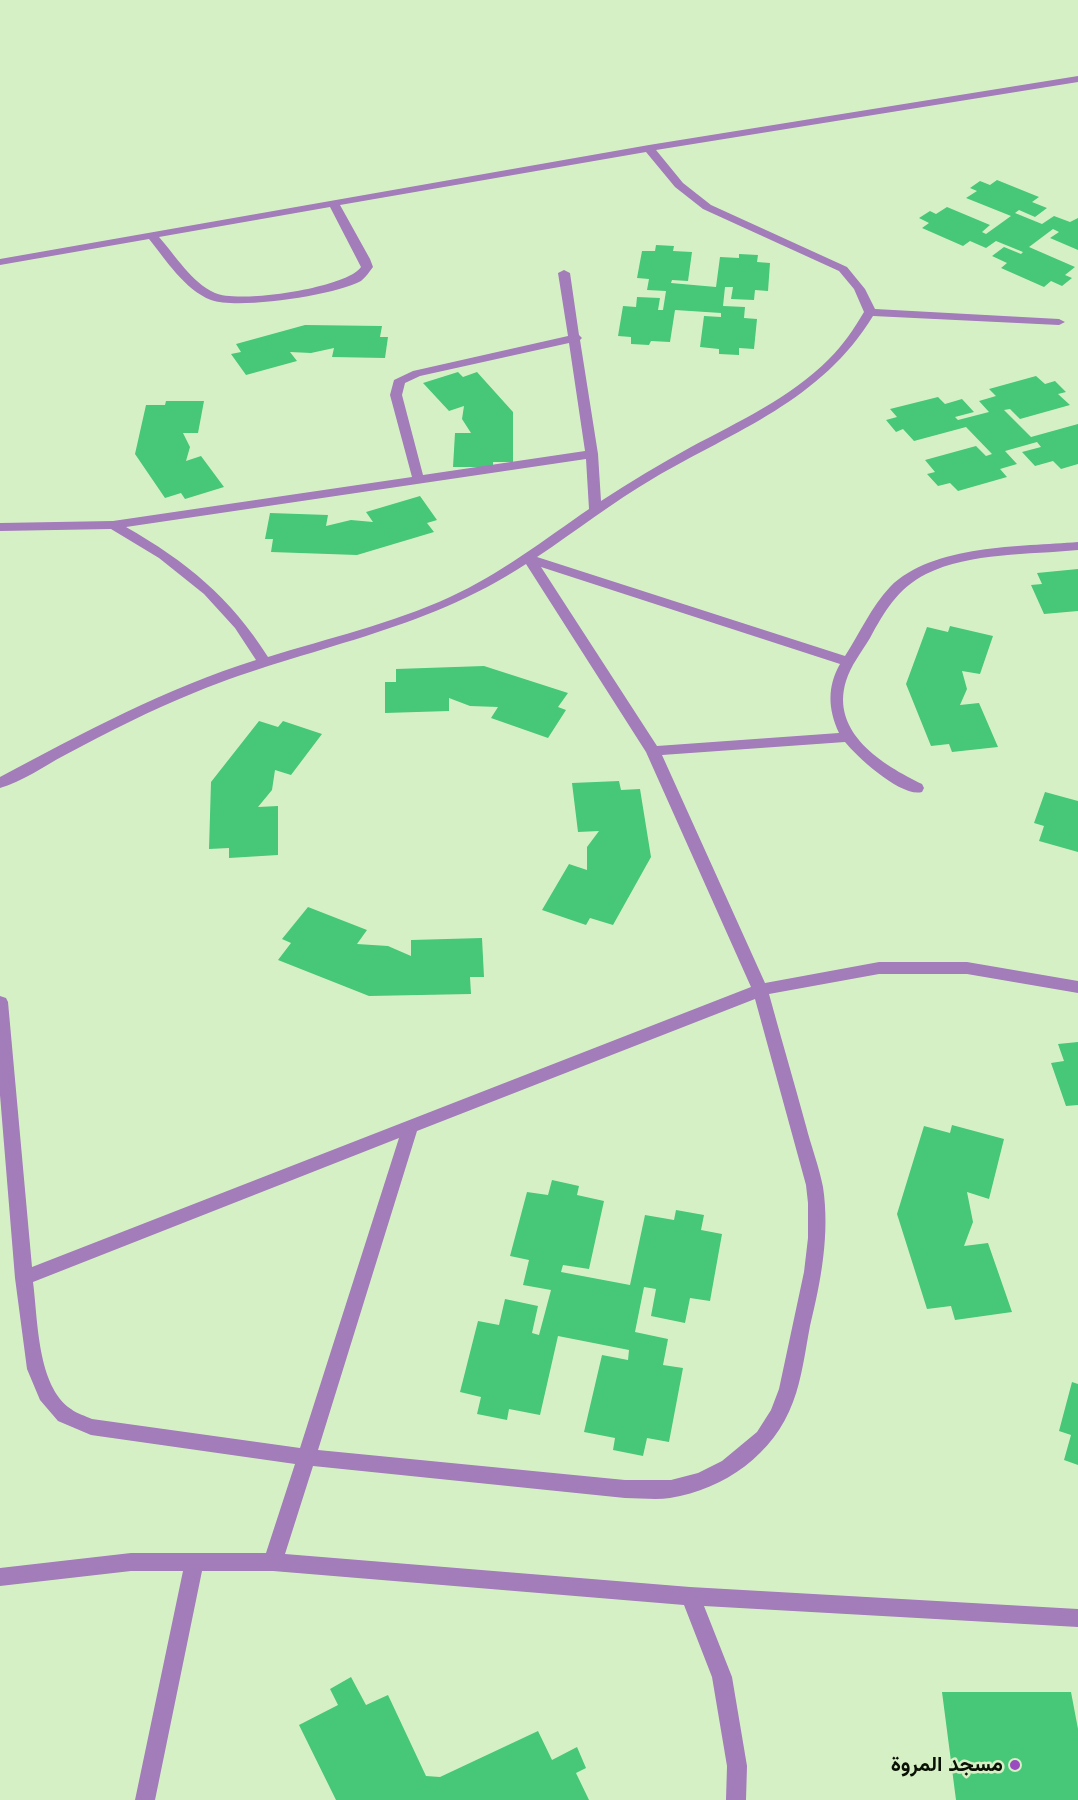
<!DOCTYPE html>
<html>
<head>
<meta charset="utf-8">
<style>
	body { margin:0 }
	canvas { display:block; background:#d6f0c5 }
</style>
</head>
<body>
<canvas width="1078" height="1800"></canvas>
<script>
const ctx = document.querySelector('canvas').getContext('2d');
ctx.lineJoin = 'round';
function fill(path, color) { ctx.fillStyle = color; ctx.fill(path, 'evenodd'); }
function trace(path, color, width, dash) { ctx.strokeStyle = color; ctx.lineWidth = width; ctx.lineCap = dash ? 'butt' : 'round'; ctx.setLineDash(dash || []); ctx.stroke(path); }
function label(font, color, halo, rows, align = 'center') {
  ctx.font = font + ' Mulish,Vazirmatn,sans-serif'; ctx.lineWidth = 5; ctx.setLineDash([]); ctx.textBaseline = 'middle'; ctx.strokeStyle = halo; ctx.fillStyle = color; for (const [text, x, y, turn = 0] of rows) {
    ctx.save(); ctx.translate(x, y); ctx.rotate((+turn || 0) * Math.PI / 180); ctx.textAlign = isNaN(turn) ? turn : align; if (halo) ctx.strokeText(text, 0, 0); ctx.fillText(text, 0, 0); ctx.restore();
  }
}
const building = new Path2D(`
	M997,180L1039,197L1032,202L1047,208L1035,217L1019,210L1015,213L1042,224L1054,216L1070,222L1078,218V250L1050,238L1059,232L1053,229L1029,247L1075,267L1065,275L1072,278L1062,286L1051,281L1044,287L1001,268L1007,263L992,256L1004,247L1021,254L1023,252L996,241L986,248L970,241L963,246L922,228L929,223L919,218L930,211L936,214L947,207L990,225L982,232L986,234L1011,216L966,198L977,191L970,188L980,181L990,185Z
	M656,245L674,246L673,251L692,252L688,281L672,280L671,283L716,287L720,257L739,258V254L758,255L757,262L770,263L768,291L755,290L754,300L731,299L733,287H725L723,306L745,307L744,318L757,319L754,349L739,348V355L719,354V349L700,347L704,316L721,317V313L675,310L670,342L651,341L649,345L631,344V337L618,336L623,306L636,307L637,297L660,298L658,310H663L666,291L647,290L649,279L637,278L642,251H655Z
	M305,325L382,326L380,337H388L385,358L332,357L334,348L311,353L290,352L297,361L246,375L231,354L241,352L236,344Z
	M458,372L463,377L477,372L513,412V462H493V467H453L455,433H471L462,419L464,406L449,411L423,383Z
	M1036,376L1045,384L1055,381L1066,392L1058,394L1070,405L1020,419L1010,409L1004,410L1031,437L1078,424V464L1061,469L1053,461L1035,466L1022,452L1041,447L1037,442L1005,451L1017,464L1000,469L1007,477L958,491L950,483L938,486L927,474L935,472L925,460L976,446L986,456L992,454L966,427L914,441L903,429L896,432L886,420L897,417L890,409L938,397L945,404L962,399L974,412L955,417L958,420L989,412L979,401L996,396L989,389Z
	M166,401H204L198,433H183L190,447L186,461L201,456L224,487L185,499L181,493L165,498L135,454L146,405H165Z
	M420,496L437,520L427,523L434,532L357,555L271,552L273,539H265L270,513L328,515L326,526L351,520L373,522L366,512Z
	M1078,569V611L1044,614L1031,585L1042,584L1037,573Z
	M950,626L993,636L980,674L962,671L967,689L960,705L979,703L998,747L952,752L949,744L931,746L906,684L927,627L948,632Z
	M484,666L568,693L558,707L566,710L548,738L491,718L498,707L470,706L449,698V711L385,713V682H396V669Z
	M259,721L278,727L283,721L322,734L291,775L275,770L272,790L258,807L278,806V855L229,858V848L209,849L211,782Z
	M619,781L621,790L640,789L651,857L613,925L590,918L586,925L542,910L569,864L587,870V847L599,831L578,832L572,783Z
	M1045,792L1078,801V852L1039,841L1044,826L1034,823Z
	M308,907L367,930L357,944L388,946L411,956V940L482,938L484,977H470L471,994L369,996L278,960L291,943L282,939Z
	M1078,1042V1105L1066,1106L1051,1063L1064,1061L1058,1044Z
	M952,1125L1004,1139L989,1199L967,1192L973,1222L964,1246L988,1243L1012,1312L955,1320L951,1306L927,1309L897,1214L924,1126L950,1133Z
	M552,1180L579,1186L577,1195L604,1201L589,1269L563,1265L561,1272L630,1285L645,1215L674,1220L676,1210L704,1215L701,1230L722,1234L710,1301L690,1298L685,1323L651,1316L656,1289L644,1287L635,1332L668,1339L663,1365L683,1368L669,1442L647,1438L643,1456L613,1450L615,1438L584,1432L602,1355L628,1360L629,1350L558,1336L540,1415L509,1409L507,1420L477,1414L481,1397L460,1392L478,1321L499,1325L505,1299L538,1306L532,1333L539,1335L551,1290L523,1285L529,1260L510,1256L527,1192L548,1195Z
	M1072,1382L1078,1384V1465L1064,1460L1071,1435L1059,1431Z
	M351,1677L366,1705L388,1695L426,1776L440,1777L538,1731L552,1760L577,1747L586,1768L576,1773L589,1800H336L299,1725L338,1705L330,1689Z
	M942,1692H1071L1078,1729V1800H956Z`);
const minor = new Path2D(`
	M1078,76V82L656,150L683,183L711,205L847,267L865,289L875,309L1059,319L1065,322L1059,325L873,316C821,401 736,430 654,478C613,502 576,531 537,557L845,656C860,633 871,607 890,587C933,544 1021,547 1078,542V550C1029,555 971,552 926,574C898,588 884,612 870,638C861,653 851,665 846,681C830,733 883,765 922,784L924,788L922,792C902,798 857,757 845,742L662,755L765,983L879,962H967L1078,981V993L967,974H879L769,994C781,1038 794,1082 806,1126C811,1146 819,1166 823,1187C830,1234 821,1281 810,1326C805,1352 802,1378 793,1402C774,1454 725,1489 670,1498C656,1500 640,1498 625,1498L313,1466L285,1554L690,1587L1078,1609V1627L704,1606L732,1677L747,1766L746,1800H726L727,1766L712,1677L684,1605L273,1571H202L155,1800H135L183,1571H131L0,1586V1568L131,1553H266L295,1464L91,1435L58,1421L40,1400L27,1369L15,1278L0,1095V996L6,998L8,1002L32,1267L751,987L646,752L526,564C421,633 309,646 196,692C151,710 108,732 65,755C44,766 22,782 0,788V777C83,733 166,688 256,660L235,628L204,594L159,558L111,529L0,531V523L113,521L412,477L390,395L394,380L413,371L568,336L558,273L564,270L570,273L579,335L582,338L580,340L598,454L601,501C630,482 660,464 691,447C738,422 790,398 829,359C843,345 854,329 864,312L854,289L839,271L703,209L675,187L646,152L340,205L370,259L373,267C369,272 366,277 361,281C336,295 238,310 211,300C185,290 166,260 149,239L0,265V259L649,145ZM330,207L361,267C347,288 238,304 215,293C191,282 176,256 159,237ZM569,343L585,451L423,475L402,395L405,383L420,376ZM586,459L589,509C544,540 500,574 450,597C391,624 329,638 268,657C230,597 187,562 126,527ZM541,567L840,664C827,687 828,709 839,733L657,746ZM755,999L806,1185L808,1203V1238L804,1272L779,1389L771,1410L757,1432L722,1461L698,1473L671,1480H625L318,1450L417,1131ZM399,1138L300,1448L92,1419C86,1416 77,1414 71,1409C37,1386 38,1319 33,1282Z`);
const markers = [
	[1015,1765,6,"#994dbf"]
];
const nearPoinames = [
	["مسجد المروة",1003,1765]
];
fill(building, '#47c778');
fill(minor, '#a37cba');
for (const [x, y, r, color] of markers) { const dot = new Path2D(); dot.arc(x, y, r, 0, 2 * Math.PI); ctx.fillStyle = color; ctx.fill(dot); trace(dot, '#d6f0c5', 2); }
label('bold 21px', '#091104', '#d6f0c5', nearPoinames, 'right');
</script>
</body>
</html>
